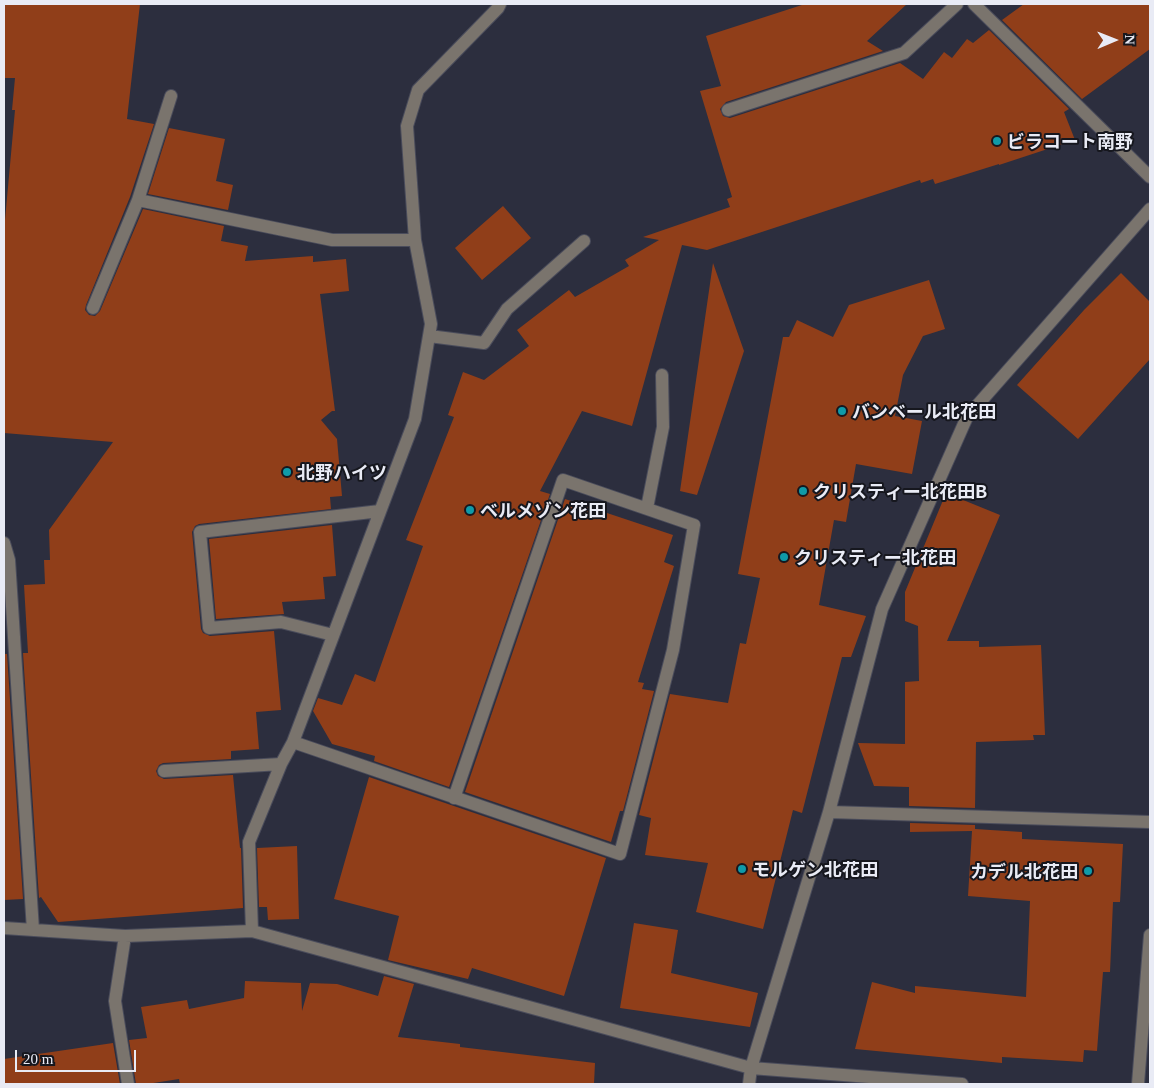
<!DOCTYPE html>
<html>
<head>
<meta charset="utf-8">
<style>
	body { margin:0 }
	#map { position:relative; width:1154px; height:1088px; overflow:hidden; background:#2c2e3e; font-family:Georgia,serif }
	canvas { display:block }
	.frame { position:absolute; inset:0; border:5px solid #e9ebf5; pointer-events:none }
	.north { position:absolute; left:1089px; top:15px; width:50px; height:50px; -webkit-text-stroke:4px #16171e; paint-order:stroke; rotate:89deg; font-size:14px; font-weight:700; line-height:20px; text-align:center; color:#e9ebf5 }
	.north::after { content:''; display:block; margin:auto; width:18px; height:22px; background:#e9ebf5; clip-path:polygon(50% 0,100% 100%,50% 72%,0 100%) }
	.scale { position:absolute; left:15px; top:1050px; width:121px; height:22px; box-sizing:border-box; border:2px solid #e9ebf5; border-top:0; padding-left:6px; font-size:15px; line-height:18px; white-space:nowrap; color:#e9ebf5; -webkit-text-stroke:4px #16171e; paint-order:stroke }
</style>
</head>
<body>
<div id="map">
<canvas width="1154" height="1088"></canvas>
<div class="frame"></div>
<div class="north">N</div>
<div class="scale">20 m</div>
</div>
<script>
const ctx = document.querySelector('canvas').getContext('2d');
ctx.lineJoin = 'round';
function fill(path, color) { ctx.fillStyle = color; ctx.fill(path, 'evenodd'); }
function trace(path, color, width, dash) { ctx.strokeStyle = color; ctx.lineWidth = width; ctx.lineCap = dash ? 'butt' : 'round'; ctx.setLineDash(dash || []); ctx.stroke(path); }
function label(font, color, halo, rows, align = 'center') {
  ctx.font = font + ' Georgia,"Noto Sans JP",serif'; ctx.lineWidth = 4; ctx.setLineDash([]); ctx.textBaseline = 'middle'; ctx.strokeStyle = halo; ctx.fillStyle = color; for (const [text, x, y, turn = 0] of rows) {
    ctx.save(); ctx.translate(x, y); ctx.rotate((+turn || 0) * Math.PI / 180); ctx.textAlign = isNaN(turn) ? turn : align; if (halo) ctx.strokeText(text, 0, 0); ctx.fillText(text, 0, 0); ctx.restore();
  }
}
const building = new Path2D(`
	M4,4H140L127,119L154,124L130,197L86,305L85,310L89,315L95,316L100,311L143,209L224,226L221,241L248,246L245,261L313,256V262L346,259L349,291L320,294L335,411H332L321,420L337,439L342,496L330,497L331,509L199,524L195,526L192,532L201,629L203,633L210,636L274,631L281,710L256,712L259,749L231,751V759L163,763L159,765L156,771L158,776L164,779L233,775L240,848H241L243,908L58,922L41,897L39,898L23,653H28L24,585L45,584L44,560H50L49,530L113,442L4,433V231L15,110H12L15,78H4Z
	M805,4H907L867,41L883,51L726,102L720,109L723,116L730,118L900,63L923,79L944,52L952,58L967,39L973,43L989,30L1069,109L1064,112L1075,140L999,165V164L935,184L933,179L921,183L920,180L707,250L682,245L632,426L582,411L540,491L550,494L449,787L374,761L375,756L332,744L313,711L318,698L342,705L355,674L375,682L423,546L406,540L454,417L448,415L463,372L484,380L529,346L517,330L569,290L575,297L629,266L625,260L659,240L643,237L730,207L727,199L732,197L700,91L721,86L706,36Z
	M1024,4H1150V49L1082,99L1002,20Z
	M169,128L225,139L216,181L233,185L228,210L148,194Z
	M503,206L531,238L482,280L455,248Z
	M713,263L744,351L697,495L680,491Z
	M1121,273L1150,302V359L1078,439L1017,385L1084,310Z
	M929,280L945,329L923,336L903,375L895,416L922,421L912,474L856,464L846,522L834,520L819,605L866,616L851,657H842L802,813L793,810L763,929L696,912L708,863L645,855L651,818L639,815L670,694L728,703L740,643L746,644L760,578L738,574L783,337H789L797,320L833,337L849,305Z
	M946,493L1000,515L947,641H979V647L1041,645L1045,735H1033L1034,740L976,742L975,808L909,806V787L874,786L858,743L905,744V682L919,681L918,626L905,621V592Z
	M565,499L673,535L664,562L674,566L638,682L644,683L642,689L654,691L623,811H620L611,842L465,792Z
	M332,525L336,576L323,577L325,599L282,602L284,614L216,619L209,539Z
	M4,654H7L23,899L4,900Z
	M369,777L606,858L564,996L472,968L468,979L388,960L399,916L334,899Z
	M910,823L975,825V829L1022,832V839L1123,844L1120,902H1113L1110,972H1103L1097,1051L1084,1050L1083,1062L1002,1057V1063L855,1049L872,982L915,993V986L1026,997L1030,901L968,896L972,831L910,832Z
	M297,846L299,919L268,920L267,907H259L257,848Z
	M634,923L678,930L671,973L758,993L750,1027L620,1008Z
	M384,976L414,984L398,1037L460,1044V1047L595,1063L594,1084H180L179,1079L147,1084H136L129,1040L147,1038L141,1007L187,1000L189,1009L244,998L245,981L301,983L302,1011L310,983L337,984L378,996Z
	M113,1043L120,1084H4V1059Z`);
const minor = new Path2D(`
	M974,4L1150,177
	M171,96L138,200L332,240H415
	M728,110L904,53L957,4
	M93,308L138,200
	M429,336L484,343L507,309L584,241
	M647,508L663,427L662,375
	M4,543L9,560L33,930
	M333,635L281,622L209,628L200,532L380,511
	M293,742L620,854L673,650L694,525L563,480L454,798
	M164,771L281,764
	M829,812L1150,822
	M4,928L125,936L252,931L751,1068L962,1084
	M252,931L249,842L281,764L293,742L415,419L431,324L415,240L407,126L418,90L498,8L500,4
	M125,936L115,1001L128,1084
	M749,1084L751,1068L829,812L882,609L967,417L1150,209
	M1138,1084L1150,935`);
const markers = [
	[997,141,5,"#0f9aa8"],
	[842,411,5,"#0f9aa8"],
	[287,472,5,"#0f9aa8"],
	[803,491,5,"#0f9aa8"],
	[470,510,5,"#0f9aa8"],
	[784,557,5,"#0f9aa8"],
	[742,869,5,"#0f9aa8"],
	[1088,871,5,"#0f9aa8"]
];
const poiNames = [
	["ビラコート南野",1007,141],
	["バンベール北花田",852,411],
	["北野ハイツ",297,472],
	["クリスティー北花田B",813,491],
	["ベルメゾン花田",480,510],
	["クリスティー北花田",794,557],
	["モルゲン北花田",752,869],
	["カデル北花田",1078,871,"right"]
];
fill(building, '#903e19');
trace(minor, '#4a4c5b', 14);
trace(minor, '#7a746d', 12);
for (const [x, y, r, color] of markers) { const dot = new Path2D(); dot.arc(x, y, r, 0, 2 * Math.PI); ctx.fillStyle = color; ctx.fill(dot); trace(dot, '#16171e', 2); }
label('bold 18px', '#e9ebf5', '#16171e', poiNames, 'left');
</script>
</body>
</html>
